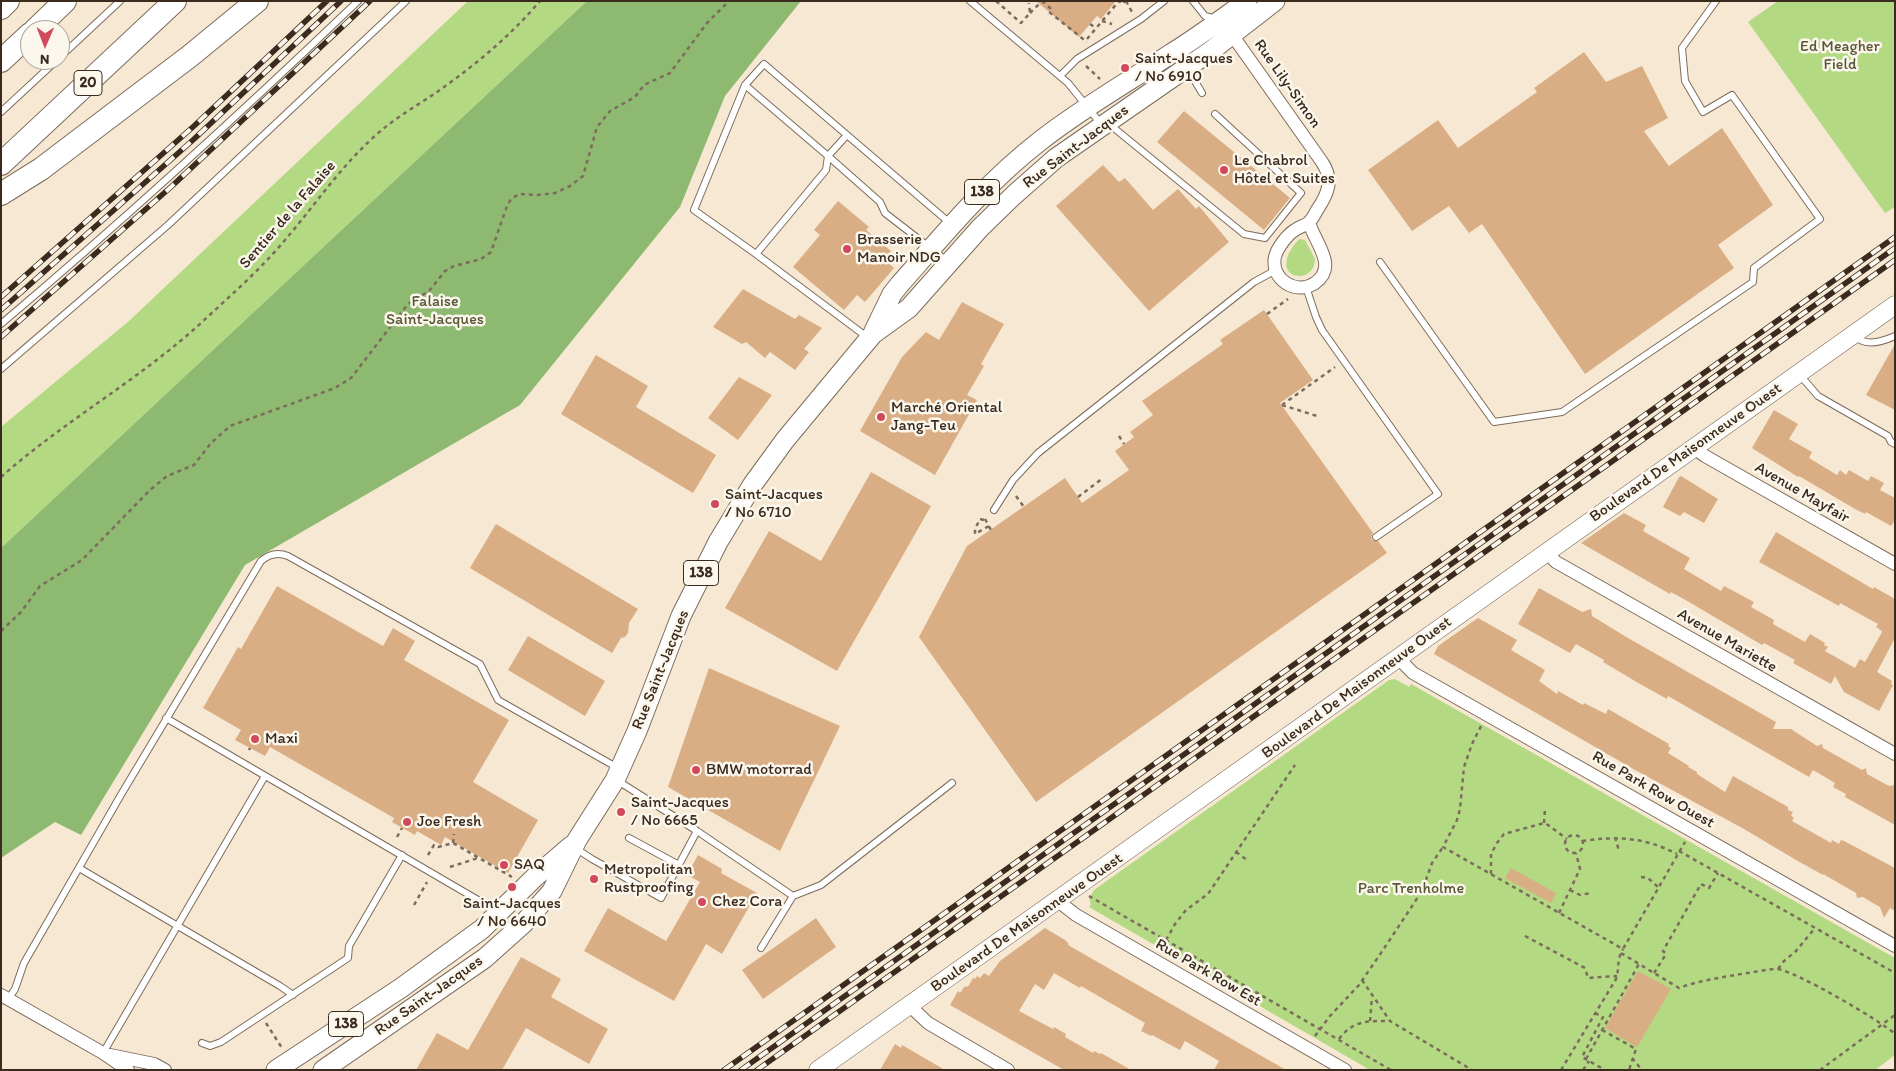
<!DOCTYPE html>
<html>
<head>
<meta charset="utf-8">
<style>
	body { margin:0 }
	#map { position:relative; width:1896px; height:1071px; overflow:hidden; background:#f6e8d2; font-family:Itim,sans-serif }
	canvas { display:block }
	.frame { position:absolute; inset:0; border:2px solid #3b2a1e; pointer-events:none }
	.north { position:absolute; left:20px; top:20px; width:50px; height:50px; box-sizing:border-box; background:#fbf7ec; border:1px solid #aea59a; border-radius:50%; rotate:181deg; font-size:14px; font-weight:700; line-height:20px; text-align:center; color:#3b2a1e }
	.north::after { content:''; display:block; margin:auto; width:18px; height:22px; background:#d1495b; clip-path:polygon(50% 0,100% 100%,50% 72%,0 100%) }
</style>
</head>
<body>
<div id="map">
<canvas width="1896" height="1071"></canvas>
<div class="frame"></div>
<div class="north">N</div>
</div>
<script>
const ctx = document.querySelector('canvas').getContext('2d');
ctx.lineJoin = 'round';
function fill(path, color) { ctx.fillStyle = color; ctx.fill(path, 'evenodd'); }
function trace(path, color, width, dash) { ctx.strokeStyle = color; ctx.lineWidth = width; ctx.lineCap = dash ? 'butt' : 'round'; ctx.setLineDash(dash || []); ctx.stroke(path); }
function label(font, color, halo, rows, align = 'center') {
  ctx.font = font + ' Itim,sans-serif'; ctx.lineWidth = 5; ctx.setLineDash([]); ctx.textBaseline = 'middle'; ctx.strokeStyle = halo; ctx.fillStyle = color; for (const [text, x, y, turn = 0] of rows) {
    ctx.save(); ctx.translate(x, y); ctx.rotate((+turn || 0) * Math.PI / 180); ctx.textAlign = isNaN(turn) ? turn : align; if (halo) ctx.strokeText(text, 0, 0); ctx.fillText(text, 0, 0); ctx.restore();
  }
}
const green = new Path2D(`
	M468,1H587L1,548V427L129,321Z
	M1778,1H1895V207L1885,213L1748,22Z
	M1299,239L1305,240L1315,259C1315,288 1263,279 1299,239Z
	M1395,679L1409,687L1411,684L1895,958V1055L1875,1070H1370L1089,907L1091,905L1089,898L1094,890L1389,680Z`);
const forest = new Path2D(`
	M587,1H801L725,96L680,207L520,405L245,565L81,835L55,822L1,858V548Z`);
const building = new Path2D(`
	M1036,1H1116L1101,19L1097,16L1079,37Z
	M1584,52L1606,82L1642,66L1668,118L1644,131L1669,166L1722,128L1773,205L1718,245L1734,268L1585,374L1482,224L1469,233L1449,206L1412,231L1368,170L1438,120L1458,148L1537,92L1534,88Z
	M1184,111L1290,198L1264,230L1157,142Z
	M1103,165L1119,182L1125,178L1153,210L1178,189L1196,209L1199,206L1229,242L1149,311L1056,206Z
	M838,201L869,227L866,230L891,251L884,259L894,268L865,302L857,295L844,310L793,267L820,235L814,230Z
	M743,289L795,319L799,315L822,328L804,349L809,352L795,370L770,352L765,358L746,342L742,344L713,327Z
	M962,302L1004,324L981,364L984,366L967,395L977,400L935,475L860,431L902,357L926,332L939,340Z
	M1264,310L1313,380L1280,403L1373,533L1371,537L1372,540L1378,541L1387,553L1036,802L919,637L967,546L1065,478L1082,503L1129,470L1115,451L1134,437L1130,432L1153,415L1142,401L1223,344L1220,340Z
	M1895,344V410L1866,395Z
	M596,355L648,386L636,407L716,455L693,493L561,414Z
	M739,377L772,395L738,440L708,418Z
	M1774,410L1798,424L1789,439L1812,452L1809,458L1837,475L1840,470L1846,475L1849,470L1868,481L1871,476L1884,483L1880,490L1895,498V520L1891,526L1866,512L1865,514L1855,509L1799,476L1798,477L1752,448Z
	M871,472L931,506L837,671L725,608L769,531L821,561Z
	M1681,476L1718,499L1704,523L1684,512L1680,516L1663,507L1679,477Z
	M1624,513L1646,525L1643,531L1690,558L1684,569L1721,591L1724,586L1754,602L1751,607L1774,620L1773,624L1805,642L1810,634L1825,643L1824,645L1828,647L1825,651L1855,668L1860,659L1865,662L1881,634L1882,631L1876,627L1878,624L1840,603L1839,606L1759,562L1776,532L1873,589L1874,587L1895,599V638L1877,672L1892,681L1891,684L1893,685L1879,711L1844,692L1835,676L1831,684L1793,663L1795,660L1764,643L1762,645L1689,602L1671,592L1670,594L1581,543Z
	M496,524L638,609L629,623L628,633L625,637L621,638L612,653L470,568Z
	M277,586L383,646L393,628L415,641L404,660L509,720L473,782L538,820L508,873L445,837L441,845L417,831L415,835L392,822L394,818L270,747L265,756L235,740L241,730L203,708L238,647L241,649Z
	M1539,588L1582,612L1591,609L1592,616L1628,638L1776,722L1773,729H1791L1817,746L1822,744L1823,748L1862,770L1866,768L1867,774L1889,786L1895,785V825L1845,797L1846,794L1833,787L1835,783L1813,770L1809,777L1668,696L1667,699L1640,684L1603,662L1604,660L1576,644L1570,653L1518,624Z
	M1478,618L1517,640L1511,650L1545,670L1539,681L1557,694L1558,691L1583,705L1584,703L1606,714L1608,709L1669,744L1668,746L1671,748L1668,753L1689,766L1688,767L1697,772V774L1725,792L1733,776L1788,807V810L1793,812L1791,816L1794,818L1792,821L1831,843L1832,840L1839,844L1841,840L1844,841L1895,868V911L1890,908L1884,918L1880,907L1871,902L1863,897L1857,898L1856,893L1823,874V875L1796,860L1744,829L1635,770L1434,654L1438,646Z
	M528,636L605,681L585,716L508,670Z
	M709,668L840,726L780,851L668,787Z
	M698,855L722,869L721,873L757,893L722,954L706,944L674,1001L584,951L608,908L666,941L700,882L687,875Z
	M1511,868L1556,893L1551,903L1505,878Z
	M816,918L836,947L763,999L742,970Z
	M1045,928L1065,940L1069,944L1068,945L1286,1070H1214L1219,1061L1185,1041L1180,1050L1152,1035L1151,1036L1141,1031L1145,1023L1081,986L1080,988L1054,973L1044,990L1035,984L1019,1011L1053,1029L1054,1027L1066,1034L1065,1037L1093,1053L1094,1051L1100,1054L1101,1053L1131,1070H1064L950,1005L958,991L960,993L965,986L967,987L969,985L973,978L975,979L977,976L980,978L984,973L989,976L1000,961Z
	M521,957L561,979L551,997L608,1029L589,1064L526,1028L502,1070H416L437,1033L468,1050Z
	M1638,971L1671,989L1637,1047L1605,1028Z
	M895,1044L901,1048L902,1045L945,1070H880Z`);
const path = new Path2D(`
	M996,1L1021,23L1030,13L1029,3
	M1126,1L1132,12
	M1030,13L1040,3L1044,2L1051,9L1049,12L1087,42
	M1102,21L1112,24
	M1090,24L1096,28
	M1087,39L1119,1L1123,4L1125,1
	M1086,66L1100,79
	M1267,314L1288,299
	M1282,405L1335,367
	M1282,405L1317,416
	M1119,436L1124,444
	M1,477C64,421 139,380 201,323C230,296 260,270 285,240C315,205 341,166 376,135C397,116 422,103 444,87C479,62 512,34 540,1
	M1016,496L1024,507
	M1078,497L1103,478
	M985,519L991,530
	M984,520L980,519L975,529V534L989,526
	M1,631L21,612L40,586L82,560L150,490L167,476L194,465L211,443L230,426L335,388L351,378L408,304L429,291L445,271L454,266L481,259L491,252L507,206L511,199L519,194L537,195L555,193L570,186L583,176L597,127L610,111L635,97L644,85L670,73L707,23L729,1
	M1481,726L1472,744L1464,767L1460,809L1457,820L1443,847L1623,949L1685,842
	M249,750L250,748
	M1544,823L1545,809
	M1565 844a9 9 0 1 1 18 0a9 9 0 1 1-18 0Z
	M397,837L402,828
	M1615,837L1619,851
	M1582,841C1617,836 1644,837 1677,854
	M453,843L454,834
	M1679,851L1895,973
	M1236,852L1247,860
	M428,855L434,845L438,847L453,843L512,877
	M450,867L478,858
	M1491,874V854L1497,843L1504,834L1544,823L1548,825L1567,839
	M1641,877L1648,878L1658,887
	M1570,890L1580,895L1591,893
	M1089,896L1391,1070
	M414,905L427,882
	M1559,913L1580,869L1576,853
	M1525,936L1585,968L1588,978L1617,976
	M1166,940L1175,924L1186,910L1208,894L1295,765
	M1621,953L1639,964
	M1778,969L1784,961L1796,951L1815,928
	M1654,973L1666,954L1663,951L1701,884L1709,888L1718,873
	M1362,980L1390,1021L1472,1070
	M1595,1013L1603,1017L1582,1057L1605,1070
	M1370,1021L1372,997
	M266,1023L282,1048
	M1602,1030L1636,1049L1629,1070
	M1315,1036L1330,1016L1359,985L1383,950L1422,891L1432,863L1443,847
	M1339,1039C1353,1020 1368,1021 1390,1021
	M1632,1058L1642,1070
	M1586,1059L1639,964L1679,988C1701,980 1724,977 1747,973C1757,972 1767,969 1777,969C1794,970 1881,1021 1895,1034
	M1561,1070L1616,979C1620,967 1616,961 1623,949
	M1583,1070L1589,1061
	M1820,1070L1895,1015`);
const lane = new Path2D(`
	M970,1L1068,83L1101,124
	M1193,1L1205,16L1217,19
	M60,57L120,1
	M1187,68L1202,93
	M1060,76L1077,59L1141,19L1164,1
	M745,85L694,210L756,254
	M1,112L57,60
	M1109,124L1244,234L1265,238L1301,193L1215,114
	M847,135L828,156L880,202L885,213L947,261
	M1380,262L1494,422L1562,412L1753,282L1754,268L1820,219L1732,95L1703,112L1685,81L1682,48L1716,1
	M1306,287L1316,317L1322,330L1438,494L1376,537
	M1,324C124,220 242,112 358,1
	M1854,335C1864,347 1882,342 1895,336
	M867,337L756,254L826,170L828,156L745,85L764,64L951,224
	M1,369L168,225L406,1
	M1799,374L1818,396L1888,436L1891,442L1895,444
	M994,510L1013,480L1038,453L1254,282L1276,270
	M166,718L478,900L489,907L513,931
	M618,781L697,831L793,896L761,948
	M629,838L679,865
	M575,848L592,859L661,898L697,831
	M79,868L280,986L293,995
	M793,896L821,885L952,783
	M9,998L15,989L24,963L122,793L261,561C269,554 278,552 288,556L480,664L498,700L618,768
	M202,1043L210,1046L221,1042L348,958L349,946L402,855
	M103,1053L265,776`);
const street = new Path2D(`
	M1228,29L1322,162C1334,180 1328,194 1317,210C1315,214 1312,220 1308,223C1304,226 1299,227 1295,230C1287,235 1277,248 1275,257C1270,279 1296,296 1315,283C1339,266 1314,242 1309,222
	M1694,448L1705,456L1895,564
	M1546,552L1556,562L1895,754
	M1399,659L1413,673L1895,946
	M1058,901L1076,915L1345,1070
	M1,995L103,1053L128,1070
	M910,1006L928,1023L1008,1070
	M110,1055L154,1064L165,1070`);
const secondary = new Path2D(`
	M818,1070L1895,305`);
const primary = new Path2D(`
	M874,331L892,294L900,284C945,233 986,183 1040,141C1082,108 1128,82 1172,53C1198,37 1222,19 1247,1
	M276,1070L401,988L482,929L535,877L571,846
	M323,1070L485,958L523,924L552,891L577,840L615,780L637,731L681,616L718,542L753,484L785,440L873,334L909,308L980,228L1014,195L1056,158L1212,50L1275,1`);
const highway = new Path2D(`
	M1,8L8,1
	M35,30L65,1
	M1,61L30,34
	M1,164L175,1
	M1,194L41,169L190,56L257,1`);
const rail = new Path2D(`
	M1,297L194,126L327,1
	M1,310L193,140L341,1
	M1,337L172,186L370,1
	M724,1070L1895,237
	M741,1070L1895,248
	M757,1070L1895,260`);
const markers = [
	[1125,68,5,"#d1495b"],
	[1224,170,5,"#d1495b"],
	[847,249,5,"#d1495b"],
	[881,417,5,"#d1495b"],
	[715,504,5,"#d1495b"],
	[255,739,5,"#d1495b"],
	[696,770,5,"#d1495b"],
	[621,812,5,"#d1495b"],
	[407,822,5,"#d1495b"],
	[504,865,5,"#d1495b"],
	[594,879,5,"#d1495b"],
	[512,887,5,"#d1495b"],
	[702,902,5,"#d1495b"]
];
const shields = [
	[88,83,28],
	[982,192,35],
	[701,573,35],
	[346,1024,35]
];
const shieldNames = [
	["20",88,83],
	["138",982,192],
	["138",701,573],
	["138",346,1024]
];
const parkNames = [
	["Ed Meagher",1840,47],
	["Field",1840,65],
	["Falaise",435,302],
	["Saint-Jacques",435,320],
	["Parc Trenholme",1411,889]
];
const poiNames = [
	["Saint-Jacques",1135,59],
	["/ No 6910",1135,77],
	["Le Chabrol",1234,161],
	["Hôtel et Suites",1234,179],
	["Brasserie",857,240],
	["Manoir NDG",857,258],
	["Marché Oriental",891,408],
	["Jang-Teu",891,426],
	["Saint-Jacques",725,495],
	["/ No 6710",725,513],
	["Maxi",265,739],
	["BMW motorrad",706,770],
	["Saint-Jacques",631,803],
	["/ No 6665",631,821],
	["Joe Fresh",417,822],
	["SAQ",514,865],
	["Metropolitan",604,870],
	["Rustproofing",604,888],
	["Chez Cora",712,902],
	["Saint-Jacques",512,904,"center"],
	["/ No 6640",512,922,"center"]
];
const streetNames = [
	["Rue Lily-Simon",1287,84,55],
	["Rue Saint-Jacques",1076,147,-37],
	["Sentier de la Falaise",288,215,-49],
	["Boulevard De Maisonneuve Ouest",1686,453,-35],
	["Avenue Mayfair",1802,493,30],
	["Avenue Mariette",1727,641,30],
	["Rue Saint-Jacques",661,670,-68],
	["Boulevard De Maisonneuve Ouest",1357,688,-36],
	["Rue Park Row Ouest",1653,790,30],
	["Boulevard De Maisonneuve Ouest",1027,923,-35],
	["Rue Park Row Est",1208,973,30],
	["Rue Saint-Jacques",429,996,-35]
];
fill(green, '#b3d982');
fill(forest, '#8eb970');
fill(building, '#daae85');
trace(lane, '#7c6c5d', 8);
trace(street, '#7c6c5d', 14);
trace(secondary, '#7c6c5d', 19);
trace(primary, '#7c6c5d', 21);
trace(highway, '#7c6c5d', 24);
trace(path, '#7c6c5d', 2.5, [4, 4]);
trace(lane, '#fff', 6);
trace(street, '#fff', 12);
trace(secondary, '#fff', 18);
trace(primary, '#fff', 19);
trace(highway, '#fff', 22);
trace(rail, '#3b2a1e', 5.5);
trace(rail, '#fbf7ec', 4, [11]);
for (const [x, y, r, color] of markers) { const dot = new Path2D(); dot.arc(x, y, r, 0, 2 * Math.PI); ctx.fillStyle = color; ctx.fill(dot); trace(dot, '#fbf7ec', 2); }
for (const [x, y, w] of shields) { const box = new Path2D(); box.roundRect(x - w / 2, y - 12.5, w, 25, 4); ctx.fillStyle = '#fbf7ec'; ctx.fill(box); trace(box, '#3b2a1e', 1); }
label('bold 15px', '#3b2a1e', null, shieldNames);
label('16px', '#595637', '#fbf7ec', parkNames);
label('16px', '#3b2a1e', '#fbf7ec', poiNames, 'left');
label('16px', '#3b2a1e', '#fbf7ec', streetNames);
</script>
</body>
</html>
